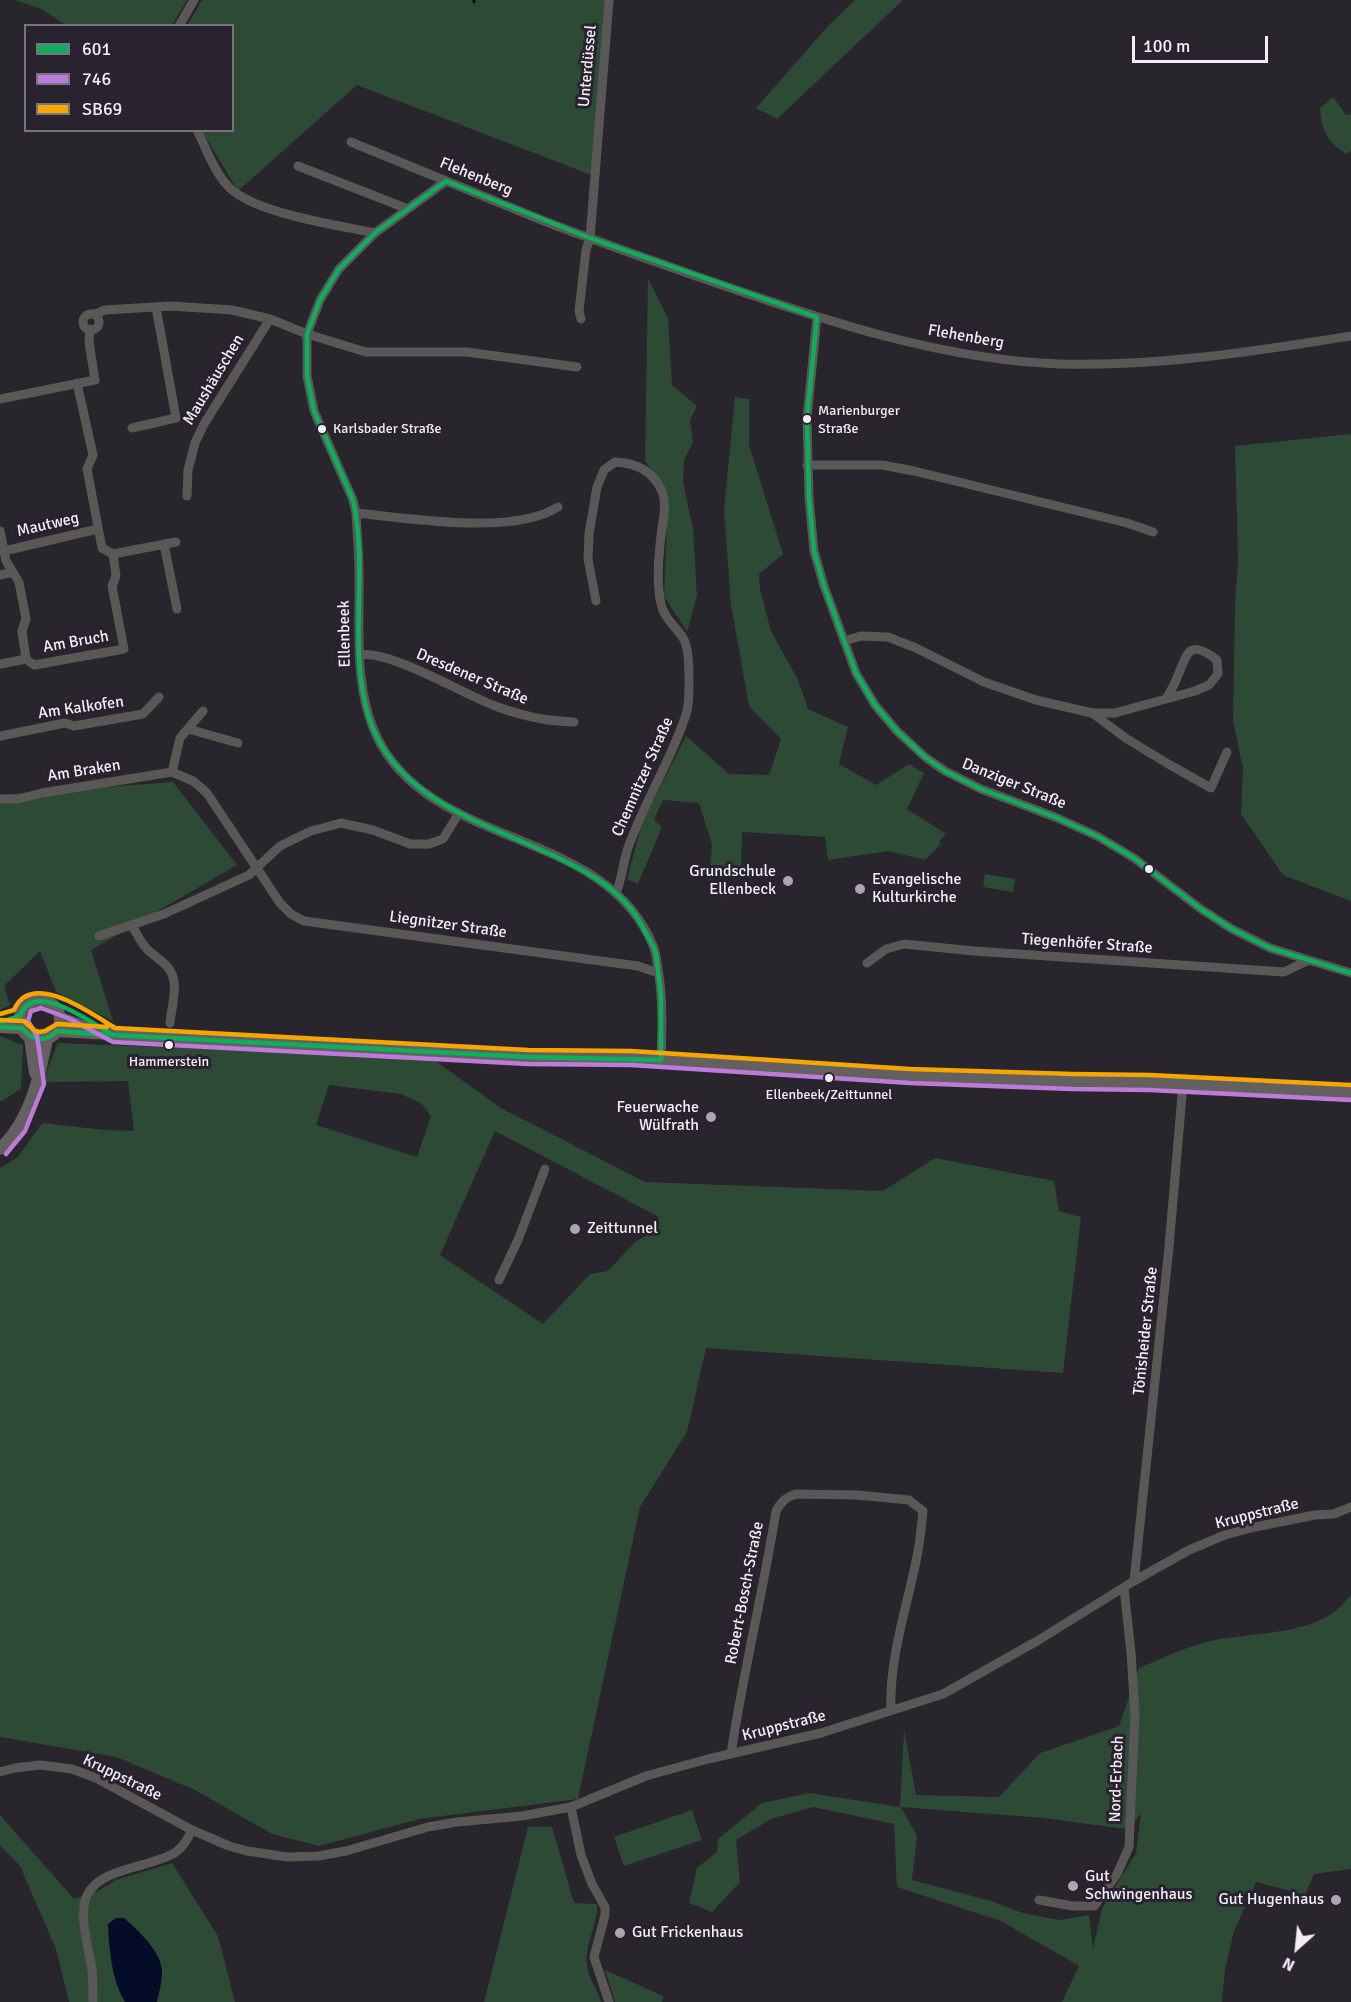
<!DOCTYPE html>
<html>
<head>
<meta charset="utf-8">
<style>
	body { margin:0 }
	#map { position:relative; width:1351px; height:2002px; overflow:hidden; background:#29252c; font-family:Signika,sans-serif }
	canvas { display:block }
	.legend { position:absolute; left:24px; top:24px; width:210px; height:108px; box-sizing:border-box; background:#29222f; border:2px solid #79737f; margin:0; padding:8px 10px; list-style:none; font-size:18px; color:#f2edf6 }
	.legend li { display:flex; align-items:center; gap:12px; height:30px }
	.legend b { width:30px; border:2px solid #79737f }
	.north { position:absolute; left:1267px; top:1918px; width:60px; height:60px; -webkit-text-stroke:4px #29222f; paint-order:stroke; rotate:207deg; font-size:16px; font-weight:700; line-height:24px; text-align:center; color:#f2edf6 }
	.north::after { content:''; display:block; margin:auto; width:21px; height:27px; background:#f2edf6; clip-path:polygon(50% 0,100% 100%,50% 72%,0 100%) }
	.scale { position:absolute; left:1132px; top:36px; width:136px; height:27px; box-sizing:border-box; border:3px solid #f2edf6; border-top:0; padding-left:8px; font-size:18px; line-height:21px; white-space:nowrap; color:#f2edf6; -webkit-text-stroke:4px #29222f; paint-order:stroke }
</style>
</head>
<body>
<div id="map">
<canvas width="1351" height="2002"></canvas>
<ul class="legend">
<li><b style="height:8px;background:#0daf5c"></b>601</li>
<li><b style="height:8px;background:#bd7bd9"></b>746</li>
<li><b style="height:8px;background:#f7a600"></b>SB69</li>
</ul>
<div class="north">N</div>
<div class="scale">100 m</div>
</div>
<script>
const ctx = document.querySelector('canvas').getContext('2d');
ctx.lineJoin = 'round';
function fill(path, color) { ctx.fillStyle = color; ctx.fill(path, 'evenodd'); }
function trace(path, color, width, dash) { ctx.strokeStyle = color; ctx.lineWidth = width; ctx.lineCap = dash ? 'butt' : 'round'; ctx.setLineDash(dash || []); ctx.stroke(path); }
function label(font, color, halo, rows, align = 'center') {
  ctx.font = font + ' Signika,sans-serif'; ctx.lineWidth = 6; ctx.setLineDash([]); ctx.textBaseline = 'middle'; ctx.strokeStyle = halo; ctx.fillStyle = color; for (const [text, x, y, turn = 0] of rows) {
    ctx.save(); ctx.translate(x, y); ctx.rotate((+turn || 0) * Math.PI / 180); ctx.textAlign = isNaN(turn) ? turn : align; if (halo) ctx.strokeText(text, 0, 0); ctx.fillText(text, 0, 0); ctx.restore();
  }
}
const green = new Path2D(`
	M15,0H187L172,25H66L41,9Z
	M202,0H605L594,176L357,85L238,191L202,131L232,130V26H187Z
	M855,0H903L777,119L756,108L829,25Z
	M1333,97L1346,115L1351,114V151L1346,154C1326,140 1322,132 1320,108Z
	M648,278L668,318L672,385L697,406L690,420L693,442L684,460L683,482L693,529L697,596L687,632L664,596L668,494L645,461Z
	M735,397L749,399V445L783,554L759,574L760,589L771,631L798,680L808,709L848,727L839,764L876,785L909,764L924,773L907,809L946,834L939,842L941,844L925,860L889,851L828,860L825,837L742,832L741,869L709,880L712,845L699,803L663,800L654,820L662,827L638,884L627,879L642,823L686,736L729,774L769,775L781,739L749,706L731,605L724,510Z
	M1351,434V901L1283,875L1241,814L1243,768L1233,721L1235,606L1238,559L1235,446Z
	M173,782L237,865L91,950L113,1021L56,992L40,951L4,986L10,1005L0,1010V795Z
	M985,874L1015,879L1013,892L983,887Z
	M0,1036L23,1045L21,1089L0,1102Z
	M58,1043L431,1058L501,1108L645,1182L883,1191L935,1158L1054,1181L1059,1211L1081,1217L1063,1373L706,1348L687,1432L640,1507L578,1799L419,1819L319,1846L272,1834L193,1789L116,1757L0,1737V1168L18,1157L42,1123L105,1130L134,1131L128,1081L42,1082ZM329,1085L401,1094L422,1104L431,1116L417,1157L316,1125ZM495,1131L659,1217L652,1232L635,1242L608,1271L590,1274L543,1324L440,1255Z
	M1351,1594V1869L1314,1874L1305,1895L1256,1882L1234,1931L1225,1970L1222,2002H1062L1079,1966L1001,1921L897,1887L894,1824L813,1807L771,1819L736,1840L740,1882L712,1912L689,1903L697,1868L717,1852L718,1839L762,1803L810,1793L900,1807L904,1730L916,1795L999,1797L1040,1753L1119,1726L1139,1668C1159,1660 1178,1650 1199,1644C1247,1629 1321,1641 1351,1594ZM901,1807L1043,1818L1126,1829L1141,1814L1136,1853L1102,1909L1093,1949L1089,1915L1059,1920L1023,1913L991,1901L912,1880L917,1836Z
	M692,1810L702,1840L624,1866L614,1837Z
	M0,1815L74,1899L100,1890L116,1880L172,1863L218,1936L235,2002H69L56,1949L20,1866L0,1845Z
	M528,1827H552L574,1903L597,1904C598,1926 584,1944 587,1966C588,1978 598,1990 601,2002H484Z
	M605,1970L663,1996L662,2002H615Z`);
const water = new Path2D(`
	M116,1918H124C138,1930 163,1953 162,1973C162,1982 159,1993 157,2002H125C112,1980 109,1950 108,1924Z`);
const stream = new Path2D(`
	M474,2V0`);
const minor = new Path2D(`
	M179,26L194,0
	M197,130C206,148 213,169 226,184C249,213 338,225 375,233
	M351,142C415,168 480,195 544,221C601,243 659,263 716,283C826,321 943,360 1060,364C1157,367 1256,351 1351,336
	M298,166L408,209
	M446,181L375,233L339,269L320,300L307,334V376L314,411L353,500L356,513C357,533 359,552 359,572C360,626 353,687 377,737C432,851 607,826 654,948C657,956 657,966 659,975C663,1004 662,1031 661,1060
	M95,314L105,310L170,306L232,310L270,319L307,334L366,352H467L577,367
	M83 322a8 8 0 1 1 16 0a8 8 0 1 1-16 0Z
	M817,317L807,418L809,498L814,551L824,586L856,673L875,705L897,731L925,757L945,771L981,789L1055,817L1097,836L1134,858L1201,909L1232,929L1270,948L1351,973
	M581,319L579,311L586,250L590,238L609,0
	M0,399L95,380L89,342L90,329
	M132,428L176,418L156,307
	M807,465H882L914,471L1127,523L1153,532
	M187,496L188,470L195,443L204,424L270,319
	M356,513C409,518 513,536 558,507
	M0,531L6,561L19,582L26,619L22,631L26,659
	M164,544L177,609
	M4,551L98,529
	M113,554L176,542
	M0,575L13,572
	M596,601L588,559L589,534L597,487L604,470L615,462C636,463 652,470 662,491C668,506 661,529 660,545C658,563 657,586 661,604C664,620 680,629 685,642C690,654 690,697 687,711C685,719 681,728 678,736C663,773 643,807 629,845C623,860 623,877 616,893
	M844,641L861,636L888,637L916,648L984,682L1036,700L1092,713L1127,739L1170,765L1211,788L1227,752
	M360,655C390,650 461,693 493,705C520,716 545,721 574,722
	M0,664L26,659L34,665L124,649L112,586L116,576L113,554L102,548L87,469L93,455L77,383
	M1092,713H1115L1195,691L1209,685L1218,674L1217,660C1186,636 1187,657 1176,680C1174,686 1170,692 1167,697
	M188,729L238,743
	M0,736L65,723L74,726L143,714L159,697
	M172,772L180,738L203,711
	M0,799H18L42,793L172,772L193,781L207,793L280,903L291,914L304,921L638,966L658,973
	M132,925C136,933 141,943 147,949C158,960 171,964 174,981C176,994 171,1010 170,1023
	M99,936L164,914L249,875L280,846L311,831L341,823L373,830L410,844H429L443,839L459,813
	M867,963L886,949L904,944L974,951L1284,972L1307,961
	M499,1280L518,1240L545,1169
	M1134,1581L1169,1247L1183,1084
	M731,1754C743,1673 763,1593 776,1511C781,1502 786,1497 796,1494L857,1495L909,1500L923,1511C921,1528 920,1545 916,1561C906,1611 889,1659 891,1711
	M0,1772L15,1768L40,1765L72,1769L96,1778L192,1830L229,1846L247,1851L288,1857L319,1856L346,1851L428,1827L457,1822L522,1816L571,1807L646,1776L708,1759L821,1733L943,1694L1037,1641L1134,1581L1189,1550L1225,1535L1255,1527L1315,1515L1334,1514L1351,1507
	M571,1807L581,1855L592,1884L605,1907V1915L594,1957L609,2002
	M1039,1900L1073,1906H1094L1117,1874L1129,1847L1135,1713L1131,1653L1124,1588
	M93,2002C93,1991 93,1980 92,1970C89,1948 80,1922 85,1901C94,1866 151,1869 176,1852C184,1846 188,1838 192,1830`);
const major = new Path2D(`
	M20 1020a20 20 0 1 1 40 0a20 20 0 1 1-40 0Z
	M61,1018L93,1030
	M0,1027L22,1028
	M57,1031L528,1057L631,1058L910,1076L1072,1082H1150L1351,1093
	M30,1038L35,1073
	M0,1149C30,1120 39,1079 47,1039`);
const bus1 = new Path2D(`
	M446,181L375,233L339,269L320,300L307,334V376L314,411L353,500C369,571 347,647 369,718C401,816 520,829 597,879C608,886 622,898 631,909C640,920 647,935 654,948L656,954L661,996V1060
	M446,181L590,238L817,317
	M817,317L807,418L809,498L814,551L824,586L856,673L875,705L897,731L925,757L945,771L981,789L1055,817L1097,836L1134,858L1201,909L1232,929L1270,948L1351,973
	M0,1022L20,1016C33,978 93,1024 113,1035L528,1057L661,1060
	M0,1027L22,1028C32,1041 45,1043 57,1031L108,1035`);
const bus2 = new Path2D(`
	M6,1154L25,1131L44,1084L37,1036L28,1021L31,1011L41,1008L68,1018L113,1042L528,1064L631,1065L910,1083L1072,1089L1150,1090L1351,1100`);
const bus3 = new Path2D(`
	M0,1014L14,1010C31,969 92,1014 115,1028L528,1050L631,1051L910,1069L1072,1074L1150,1075L1351,1085
	M0,1020L24,1021L34,1030L39,1032L45,1031L57,1024L107,1027`);
const markers = [
	[807,419,5,"#f2edf6"],
	[322,429,5,"#f2edf6"],
	[1149,869,5,"#f2edf6"],
	[788,881,6,"#aca7af"],
	[860,889,6,"#aca7af"],
	[169,1045,5,"#f2edf6"],
	[829,1078,5,"#f2edf6"],
	[711,1117,6,"#aca7af"],
	[575,1229,6,"#aca7af"],
	[1073,1886,6,"#aca7af"],
	[1336,1900,6,"#aca7af"],
	[620,1933,6,"#aca7af"]
];
const busNames = [
	["Marienburger",818,411],
	["Straße",818,429],
	["Karlsbader Straße",333,429],
	["Hammerstein",169,1062,"center"],
	["Ellenbeek/Zeittunnel",829,1095,"center"]
];
const streetNames = [
	["Unterdüssel",588,66,-85],
	["Flehenberg",476,177,22],
	["Flehenberg",966,337,10],
	["Maushäuschen",214,380,-59],
	["Mautweg",48,525,-13],
	["Ellenbeek",345,634,-91],
	["Am Bruch",76,642,-10],
	["Dresdener Straße",472,677,23],
	["Am Kalkofen",81,708,-8],
	["Am Braken",84,771,-9],
	["Chemnitzer Straße",643,777,-66],
	["Danziger Straße",1014,784,22],
	["Liegnitzer Straße",448,925,8],
	["Tiegenhöfer Straße",1087,944,4],
	["Tönisheider Straße",1146,1331,-84],
	["Kruppstraße",1257,1514,-14],
	["Robert-Bosch-Straße",745,1593,-79],
	["Kruppstraße",784,1726,-14],
	["Kruppstraße",122,1778,26],
	["Nord-Erbach",1117,1779,-88]
];
const poiNames = [
	["Grundschule",776,872,"right"],
	["Ellenbeck",776,890,"right"],
	["Evangelische",872,880],
	["Kulturkirche",872,898],
	["Feuerwache",699,1108,"right"],
	["Wülfrath",699,1126,"right"],
	["Zeittunnel",587,1229],
	["Gut",1085,1877],
	["Schwingenhaus",1085,1895],
	["Gut Hugenhaus",1324,1900,"right"],
	["Gut Frickenhaus",632,1933]
];
fill(green, '#2c4a34');
fill(water, '#040c27');
trace(stream, '#040c27', 3);
trace(minor, '#5a5857', 9);
trace(major, '#63605f', 12);
trace(bus1, '#0daf5c', 4.5);
trace(bus2, '#bd7bd9', 4.5);
trace(bus3, '#f7a600', 4.5);
for (const [x, y, r, color] of markers) { const dot = new Path2D(); dot.arc(x, y, r, 0, 2 * Math.PI); ctx.fillStyle = color; ctx.fill(dot); trace(dot, '#29222f', 2); }
label('14px', '#f2edf6', '#29222f', busNames, 'left');
label('16px', '#f2edf6', '#29222f', streetNames);
label('16px', '#f2edf6', '#29222f', poiNames, 'left');
</script>
</body>
</html>
